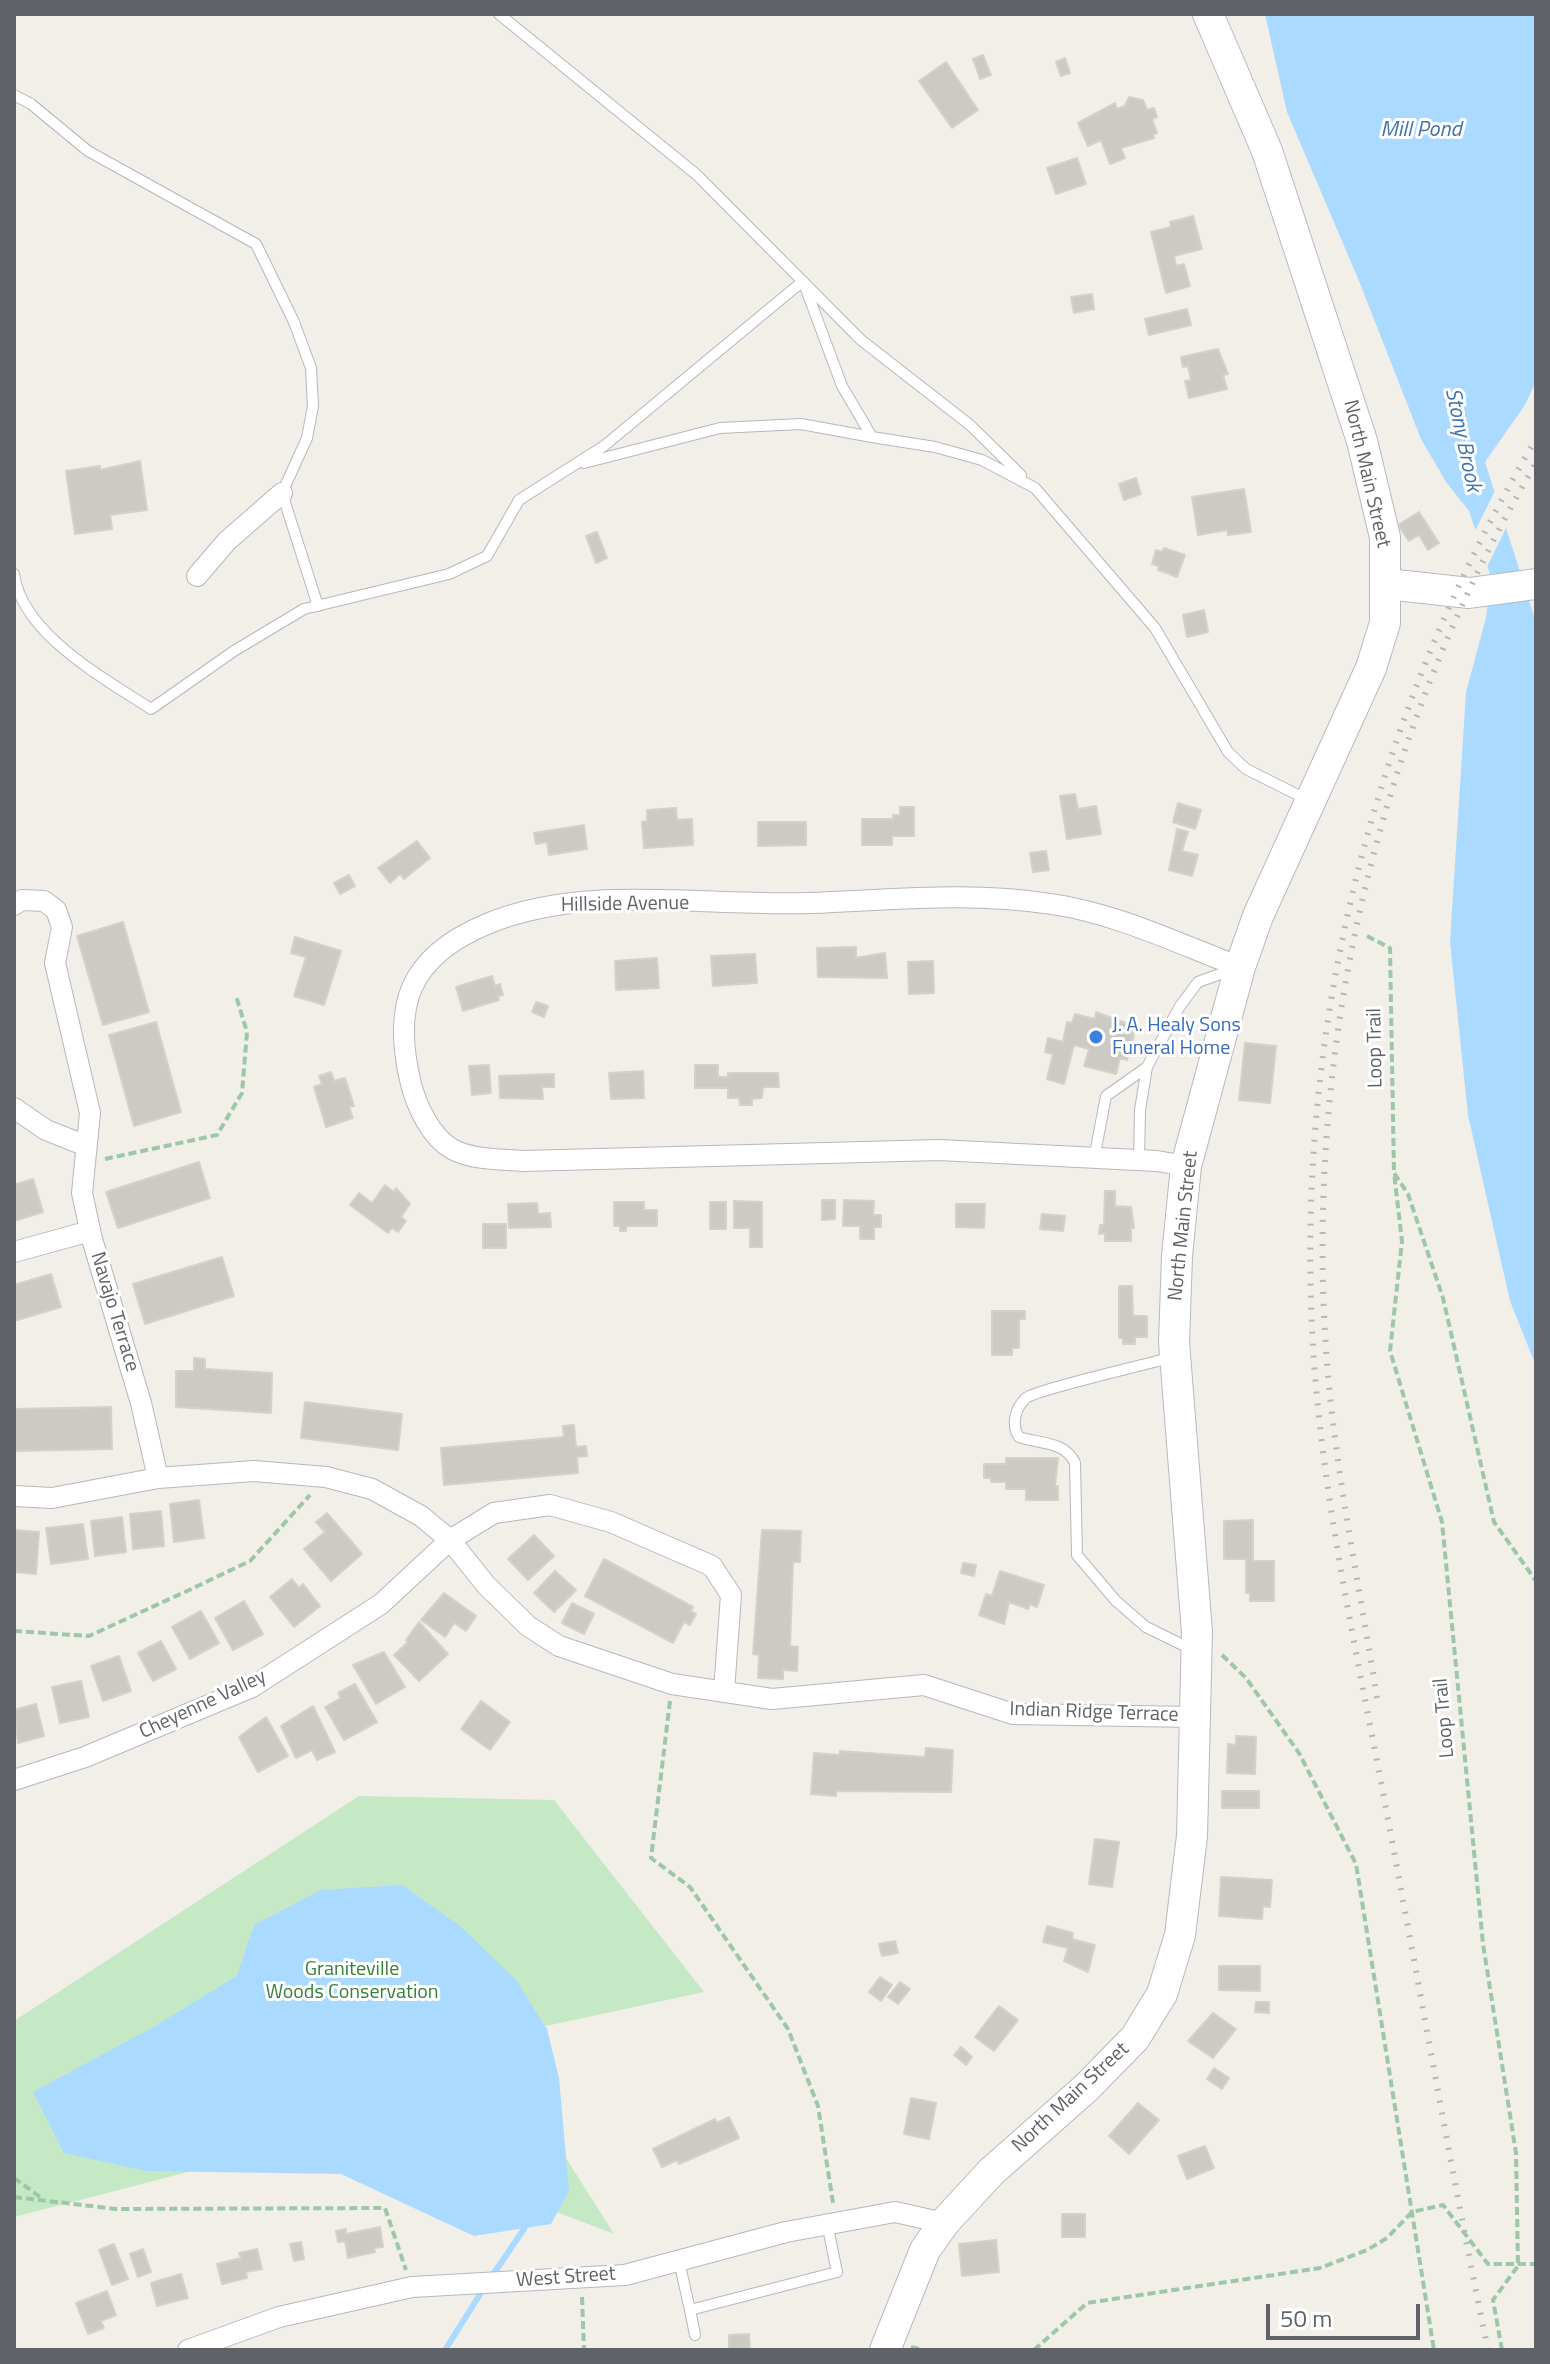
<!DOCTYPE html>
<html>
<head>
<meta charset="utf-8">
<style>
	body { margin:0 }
	#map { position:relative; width:1550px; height:2364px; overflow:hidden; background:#f1efe8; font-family:"Titillium Web",sans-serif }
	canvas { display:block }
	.frame { position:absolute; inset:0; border:16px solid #5f6368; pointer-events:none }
	.scale { position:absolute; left:1266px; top:2304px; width:154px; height:36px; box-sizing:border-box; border:4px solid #5f6368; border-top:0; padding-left:10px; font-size:24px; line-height:28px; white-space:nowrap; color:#5f6368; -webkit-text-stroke:6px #fff; paint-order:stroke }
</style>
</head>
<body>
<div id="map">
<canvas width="1550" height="2364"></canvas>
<div class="frame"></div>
<div class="scale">50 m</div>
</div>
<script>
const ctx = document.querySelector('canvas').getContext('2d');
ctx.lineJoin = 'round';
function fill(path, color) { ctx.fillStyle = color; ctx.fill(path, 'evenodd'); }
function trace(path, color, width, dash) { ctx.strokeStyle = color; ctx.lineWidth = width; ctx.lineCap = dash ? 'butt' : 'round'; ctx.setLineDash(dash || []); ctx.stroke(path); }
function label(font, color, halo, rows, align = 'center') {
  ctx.font = font + ' "Titillium Web",sans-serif'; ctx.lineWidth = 6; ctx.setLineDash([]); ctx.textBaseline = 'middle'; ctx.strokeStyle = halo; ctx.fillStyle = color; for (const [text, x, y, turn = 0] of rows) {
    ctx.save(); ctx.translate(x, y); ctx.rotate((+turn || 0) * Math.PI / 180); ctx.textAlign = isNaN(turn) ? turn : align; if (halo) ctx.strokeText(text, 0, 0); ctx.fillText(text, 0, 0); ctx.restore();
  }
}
const green = new Path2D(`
	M359,1796L554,1800L704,1992L490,2038L614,2234L347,2131L14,2217V2021Z`);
const water = new Path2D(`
	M1265,14H1536V381L1525,405L1485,462L1536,622V1366L1510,1301L1468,1115L1450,942L1466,692L1486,618L1491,577L1469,511L1446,482L1421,439L1359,281L1287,112Z
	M402,1885L460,1926L516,1980L547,2029L559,2078L569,2191L551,2224L474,2236L341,2174L146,2171L64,2153L33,2092L150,2029L237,1976L254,1925L321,1890Z`);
const pier = new Path2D(`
	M1497,487L1509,522L1485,571L1473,535Z`);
const stream = new Path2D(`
	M490,2279L524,2229
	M445,2350L484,2288`);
const building = new Path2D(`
	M983,55L991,75L980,79L973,59Z
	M1065,58L1070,73L1061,76L1056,62Z
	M946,62L978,110L952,128L919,81Z
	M1129,97L1143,100L1147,110L1154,108L1157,117L1152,119L1157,133L1153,135L1154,138L1121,148L1125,158L1110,164L1101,140L1088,146L1078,123L1115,103L1117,109L1125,106Z
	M1077,158L1086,184L1056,194L1047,168Z
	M1193,216L1202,249L1174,256L1176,266L1184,264L1190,286L1166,293L1151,232L1171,227L1170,222Z
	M1092,294L1094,309L1074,313L1071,297Z
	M1187,309L1191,325L1149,335L1145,319Z
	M1218,349L1228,374L1223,375L1227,389L1189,398L1185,381L1191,380L1188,366L1183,367L1181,357Z
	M140,461L147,510L110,515L112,529L75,534L66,471L100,466V470Z
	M1136,478L1141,494L1124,500L1119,484Z
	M1244,489L1251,532L1228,535L1227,530L1198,535L1192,497Z
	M1419,512L1439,543L1428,550L1419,535L1409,541L1398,525Z
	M597,532L607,558L596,563L586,536Z
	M1164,548L1185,555L1177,577L1158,570L1159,566L1152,564L1156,550L1162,552Z
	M1204,610L1208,632L1187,637L1183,615Z
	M1075,794L1078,809L1096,806L1101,834L1067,839L1060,796Z
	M1178,803L1201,810L1195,829L1173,822Z
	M900,807H914V836H892V845H862V819H893V815H900Z
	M676,808L677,820L692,819L693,845L644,848L642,822L647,821V810Z
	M758,822H806V845L758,846Z
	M584,825L587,849L549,855L547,842L536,844L534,833Z
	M1177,829L1188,832L1182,851L1198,855L1192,876L1169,870Z
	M417,841L430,858L404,879L400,874L390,883L378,868Z
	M1046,851L1049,870L1033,872L1030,853Z
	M349,875L355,886L340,894L334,883Z
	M123,922L149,1012L103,1025L77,936Z
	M295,937L341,951L324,1005L294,996L306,957L291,953Z
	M856,947V958L885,953L887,978L818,977L817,948Z
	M755,954L757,983L713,986L711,956Z
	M657,958L659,988L616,990L615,961Z
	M933,961L934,993L909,994L908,962Z
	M492,976L495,986L500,984L503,995L498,996L499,1000L463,1011L456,987Z
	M536,1002L548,1006L544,1017L532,1012Z
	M1096,1012L1131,1025L1134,1035L1127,1060L1120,1058L1116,1074L1084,1066L1089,1049L1074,1045L1064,1084L1047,1079L1053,1054L1045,1052L1048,1038L1063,1042L1067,1022L1072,1023L1075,1014L1095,1019Z
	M156,1022L181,1112L134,1126L109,1035Z
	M1245,1043L1276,1046L1270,1103L1239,1100Z
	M489,1065L491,1093L472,1095L469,1066Z
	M695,1065H718V1077H728V1073H778L779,1087H763L762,1098L752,1099V1105H740L739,1098H728V1088H695Z
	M643,1071L644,1098L611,1099L609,1073Z
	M331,1072L334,1081L345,1078L354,1106L349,1107L353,1118L326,1127L314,1087L322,1084L319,1076Z
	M554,1074V1087H542L543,1099L500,1098L499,1076Z
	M199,1162L210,1198L118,1228L106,1192Z
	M33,1179L43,1212L14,1221V1185Z
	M385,1185L394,1192L396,1188L410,1204L401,1217L406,1221L398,1232L392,1228L388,1233L350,1205L359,1193L372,1203Z
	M1105,1191H1115V1206L1131,1207L1134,1228H1131V1241H1105V1233L1099,1234L1100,1225H1104Z
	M822,1200H835V1219L822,1220Z
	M844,1200L874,1201L873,1215H881V1227H874V1239H860V1226H843Z
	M734,1201L762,1202V1247H750V1228H734Z
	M614,1202H644V1210H657V1226H626V1231H620V1226H614Z
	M710,1202H726V1229H710Z
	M537,1203L538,1214L550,1213L551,1227L509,1228L508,1204Z
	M956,1204H985L984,1228L956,1227Z
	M1042,1214L1065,1216L1063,1231L1040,1229Z
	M483,1224H506V1248H483Z
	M222,1257L234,1296L145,1324L133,1284Z
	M51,1274L61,1307L14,1321V1285Z
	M1119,1286H1132L1133,1316H1147V1337H1135V1344H1123V1338H1119Z
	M992,1311H1025V1319H1019V1348H1012V1355H992Z
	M194,1358L205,1359V1369L272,1373L271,1413L176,1407V1371H194Z
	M305,1402L402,1414L398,1450L301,1438Z
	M111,1407L112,1449L14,1451V1409Z
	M574,1425L576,1447L586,1446L587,1456L577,1457L578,1473L444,1485L441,1448L564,1437L563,1426Z
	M1006,1458H1058L1055,1486H1058V1500H1026V1489H1006V1482H991V1478H984V1464H1006Z
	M199,1500L204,1538L174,1542L170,1504Z
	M161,1511L164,1546L133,1549L130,1514Z
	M327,1513L362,1554L331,1581L304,1549L325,1532L316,1522Z
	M122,1517L126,1552L95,1556L91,1521Z
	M1253,1520V1561H1274V1601H1250V1593H1246V1559H1224V1521Z
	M83,1524L88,1559L51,1564L46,1528Z
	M14,1530L39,1532L36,1574L14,1572Z
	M762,1530L801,1531L800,1562H793L790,1646L798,1647L797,1671L783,1670V1679L758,1678L759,1655L753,1654Z
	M534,1535L554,1556L528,1580L508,1559Z
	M604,1559L693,1607L691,1611L696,1614L690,1625L684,1622L673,1643L585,1596Z
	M963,1563L976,1565L974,1576L961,1573Z
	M555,1571L576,1590L554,1612L534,1593Z
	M1000,1571L1044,1585L1037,1607L1030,1604L1028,1609L1009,1602L1004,1624L979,1615L986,1594L992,1596Z
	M292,1579L299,1588L303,1584L320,1606L294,1627L270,1597Z
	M444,1593L476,1616L466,1631L454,1623L445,1637L421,1620Z
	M244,1601L263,1634L233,1650L215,1618Z
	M572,1603L594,1614L584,1634L562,1623Z
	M201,1611L219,1643L190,1659L172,1627Z
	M419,1622L448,1654L419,1681L394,1655L408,1642L406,1640Z
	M161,1641L176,1669L153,1681L138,1653Z
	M384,1652L405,1687L376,1704L353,1665Z
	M119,1656L131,1691L103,1701L91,1666Z
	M81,1681L89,1717L60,1723L52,1687Z
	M355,1684L377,1722L344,1740L325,1707L341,1698L338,1693Z
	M481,1701L510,1722L490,1750L461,1729Z
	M36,1704L44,1736L18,1743L14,1710Z
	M313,1706L335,1752L317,1760L312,1750L296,1758L281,1726Z
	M266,1717L288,1756L258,1772L239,1737Z
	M1236,1736L1256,1737L1255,1774L1227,1773L1228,1744L1236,1745Z
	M926,1748L953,1750L951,1792L836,1791V1796L811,1794L814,1753L840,1755V1751L925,1757Z
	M1222,1791H1259V1808H1222Z
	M1095,1839L1119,1842L1112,1887L1089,1884Z
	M1221,1877L1272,1880L1270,1907L1263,1906L1262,1919L1219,1916Z
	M1047,1926L1073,1933L1072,1939L1095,1945L1088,1972L1064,1961L1068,1948L1043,1942Z
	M895,1941L898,1953L882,1956L879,1944Z
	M1219,1966H1260V1991L1219,1990Z
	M880,1977L892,1985L881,2001L869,1992Z
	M900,1982L910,1989L898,2004L888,1997Z
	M1256,2002H1269V2013L1255,2012Z
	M999,2006L1018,2020L994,2051L975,2037Z
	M1213,2013L1236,2029L1213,2058L1188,2041Z
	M961,2047L972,2057L966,2065L954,2055Z
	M1214,2068L1229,2078L1222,2089L1207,2079Z
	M911,2098L936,2103L929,2139L904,2134Z
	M1138,2103L1159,2120L1129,2154L1109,2136Z
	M729,2117L739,2138L679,2164L677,2160L662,2167L653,2149L715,2119L717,2123Z
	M1205,2146L1214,2168L1187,2179L1178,2156Z
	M1062,2214H1085V2237H1062Z
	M380,2227L383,2247L374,2248L375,2252L348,2258L345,2241L338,2242L336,2231L346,2229V2234Z
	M996,2240L999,2272L962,2276L959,2244Z
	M301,2242L304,2259L294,2261L290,2244Z
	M114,2244L128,2279L112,2285L99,2250Z
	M143,2249L151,2272L138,2277L130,2254Z
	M257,2249L262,2269L246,2272L247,2278L222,2284L217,2264L241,2258L239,2253Z
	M181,2274L188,2298L157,2306L151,2283Z
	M107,2291L116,2315L101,2321L104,2328L88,2334L76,2303Z
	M749,2334L750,2350H729V2335Z`);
const path = new Path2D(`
	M1367,936L1390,948L1394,1173
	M105,1159L217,1135L242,1093L247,1032L236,996
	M14,1631L89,1636L187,1591L250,1561L310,1495
	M1222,1655L1246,1678L1299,1753L1356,1864L1434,2350
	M670,1701L651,1858L690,1887L788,2029L818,2106L833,2203
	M14,2178L43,2199
	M14,2197L116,2209L385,2208L406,2270
	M582,2297L584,2350
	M911,2347L924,2350
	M1034,2350L1087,2303L1320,2268L1367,2250L1387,2238L1412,2212L1443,2205L1488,2264H1536
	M1502,2350L1493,2300L1518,2266L1516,2153L1483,1944L1442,1522L1390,1351L1402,1241L1394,1173L1408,1194L1443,1298L1494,1522L1536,1581`);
const service = new Path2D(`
	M499,14L697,175L861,340L970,425L1021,475
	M14,95L31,104L88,151L256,244L294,322L311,368L313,406L307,438L282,493L318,606
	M584,463L720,428L801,424L872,437
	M14,574C22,634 104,678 151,709L234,651L304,609L449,574L487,556L519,500L604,446L803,281L842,386L872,437L935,447L982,460L1035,488L1155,628L1228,752L1246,769L1308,800
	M1094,1159L1106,1096L1147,1067
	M1139,1160L1140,1110L1147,1067L1180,1006L1198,982L1234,969
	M1173,1357C1152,1363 1035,1390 1026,1398C1015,1408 1011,1425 1019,1437C1040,1444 1065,1441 1075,1463L1077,1555L1116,1601L1146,1627L1191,1649
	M679,2261L690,2310L837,2272L827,2223
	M690,2310L695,2335`);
const minor = new Path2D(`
	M197,576L227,541L282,493
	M14,905L22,900L44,901L56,910L62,927L55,963L90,1113L82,1193L92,1239L141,1403L158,1478
	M14,1108L46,1130L84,1145
	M1186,1166L1157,1161L939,1150L523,1161C500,1159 472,1160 452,1149C431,1137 417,1107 411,1084C392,1006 408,957 487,924C586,883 705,907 810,903C892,900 970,891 1051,904C1116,913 1179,944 1240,967
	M14,1252L90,1231
	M14,1496L52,1498L158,1478L254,1471L326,1477L372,1489L421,1516L450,1540L486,1585L528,1626L559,1646L672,1684L772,1699L924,1685L1013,1714L1194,1717
	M14,1780L85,1757L252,1687L381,1604L450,1540L494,1513L550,1505L611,1522L712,1566L731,1595L724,1691
	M188,2350L279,2317L412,2287L625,2275L786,2232L895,2212L944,2223`);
const secondary = new Path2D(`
	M1387,584L1469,593L1536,584
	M885,2350L925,2250L944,2223L991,2172L1086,2088L1135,2038L1162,1994L1180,1935L1192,1836L1197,1632L1174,1342L1177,1256L1186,1166L1240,967L1258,916L1371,668L1385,623V537L1362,441L1267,151L1208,14`);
const rail = new Path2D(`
	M1377,1698C1359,1582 1334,1467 1326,1349C1305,1042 1380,728 1536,463
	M1488,2350C1452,2176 1422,2000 1389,1825C1360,1667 1323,1507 1313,1347C1294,1028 1374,713 1536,439`);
const markers = [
	[1096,1037,8,"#3f7fe0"]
];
const streetNames = [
	["North Main Street",1366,474,77],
	["Hillside Avenue",625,905,-1],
	["Loop Trail",1376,1048,-91],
	["North Main Street",1184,1226,-84],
	["Navajo Terrace",114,1312,73],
	["Cheyenne Valley",203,1705,-25],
	["Indian Ridge Terrace",1094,1713,2],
	["Loop Trail",1445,1718,-95],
	["North Main Street",1071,2098,-43],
	["West Street",566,2278,-4]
];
const shopNames = [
	["J. A. Healy Sons",1112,1026],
	["Funeral Home",1112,1049]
];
const parkNames = [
	["Graniteville",352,1970],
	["Woods Conservation",352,1993]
];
const waterNames = [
	["Mill Pond",1421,131],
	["Stony Brook",1462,440,78]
];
fill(green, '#c5e8c5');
fill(water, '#aadaff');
fill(pier, '#f1efe8');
trace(stream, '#aadaff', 6);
fill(building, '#cccac5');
trace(building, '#d6d1c6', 2);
trace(service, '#b5b8bc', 12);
trace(minor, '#b5b8bc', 22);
trace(secondary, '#b6babf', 32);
trace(path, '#9cc7a9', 4, [8, 4]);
trace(service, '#fff', 10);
trace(minor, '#fff', 20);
trace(secondary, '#fff', 30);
trace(rail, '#b6b7b8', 6, [2, 10]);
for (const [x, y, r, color] of markers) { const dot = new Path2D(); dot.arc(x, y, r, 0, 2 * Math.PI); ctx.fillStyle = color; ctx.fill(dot); trace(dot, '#fff', 3); }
label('20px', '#5f6368', '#fff', streetNames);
label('20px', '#366cbe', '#fff', shopNames, 'left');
label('20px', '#348238', '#fff', parkNames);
label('italic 22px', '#4174aa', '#fff', waterNames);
</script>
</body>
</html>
